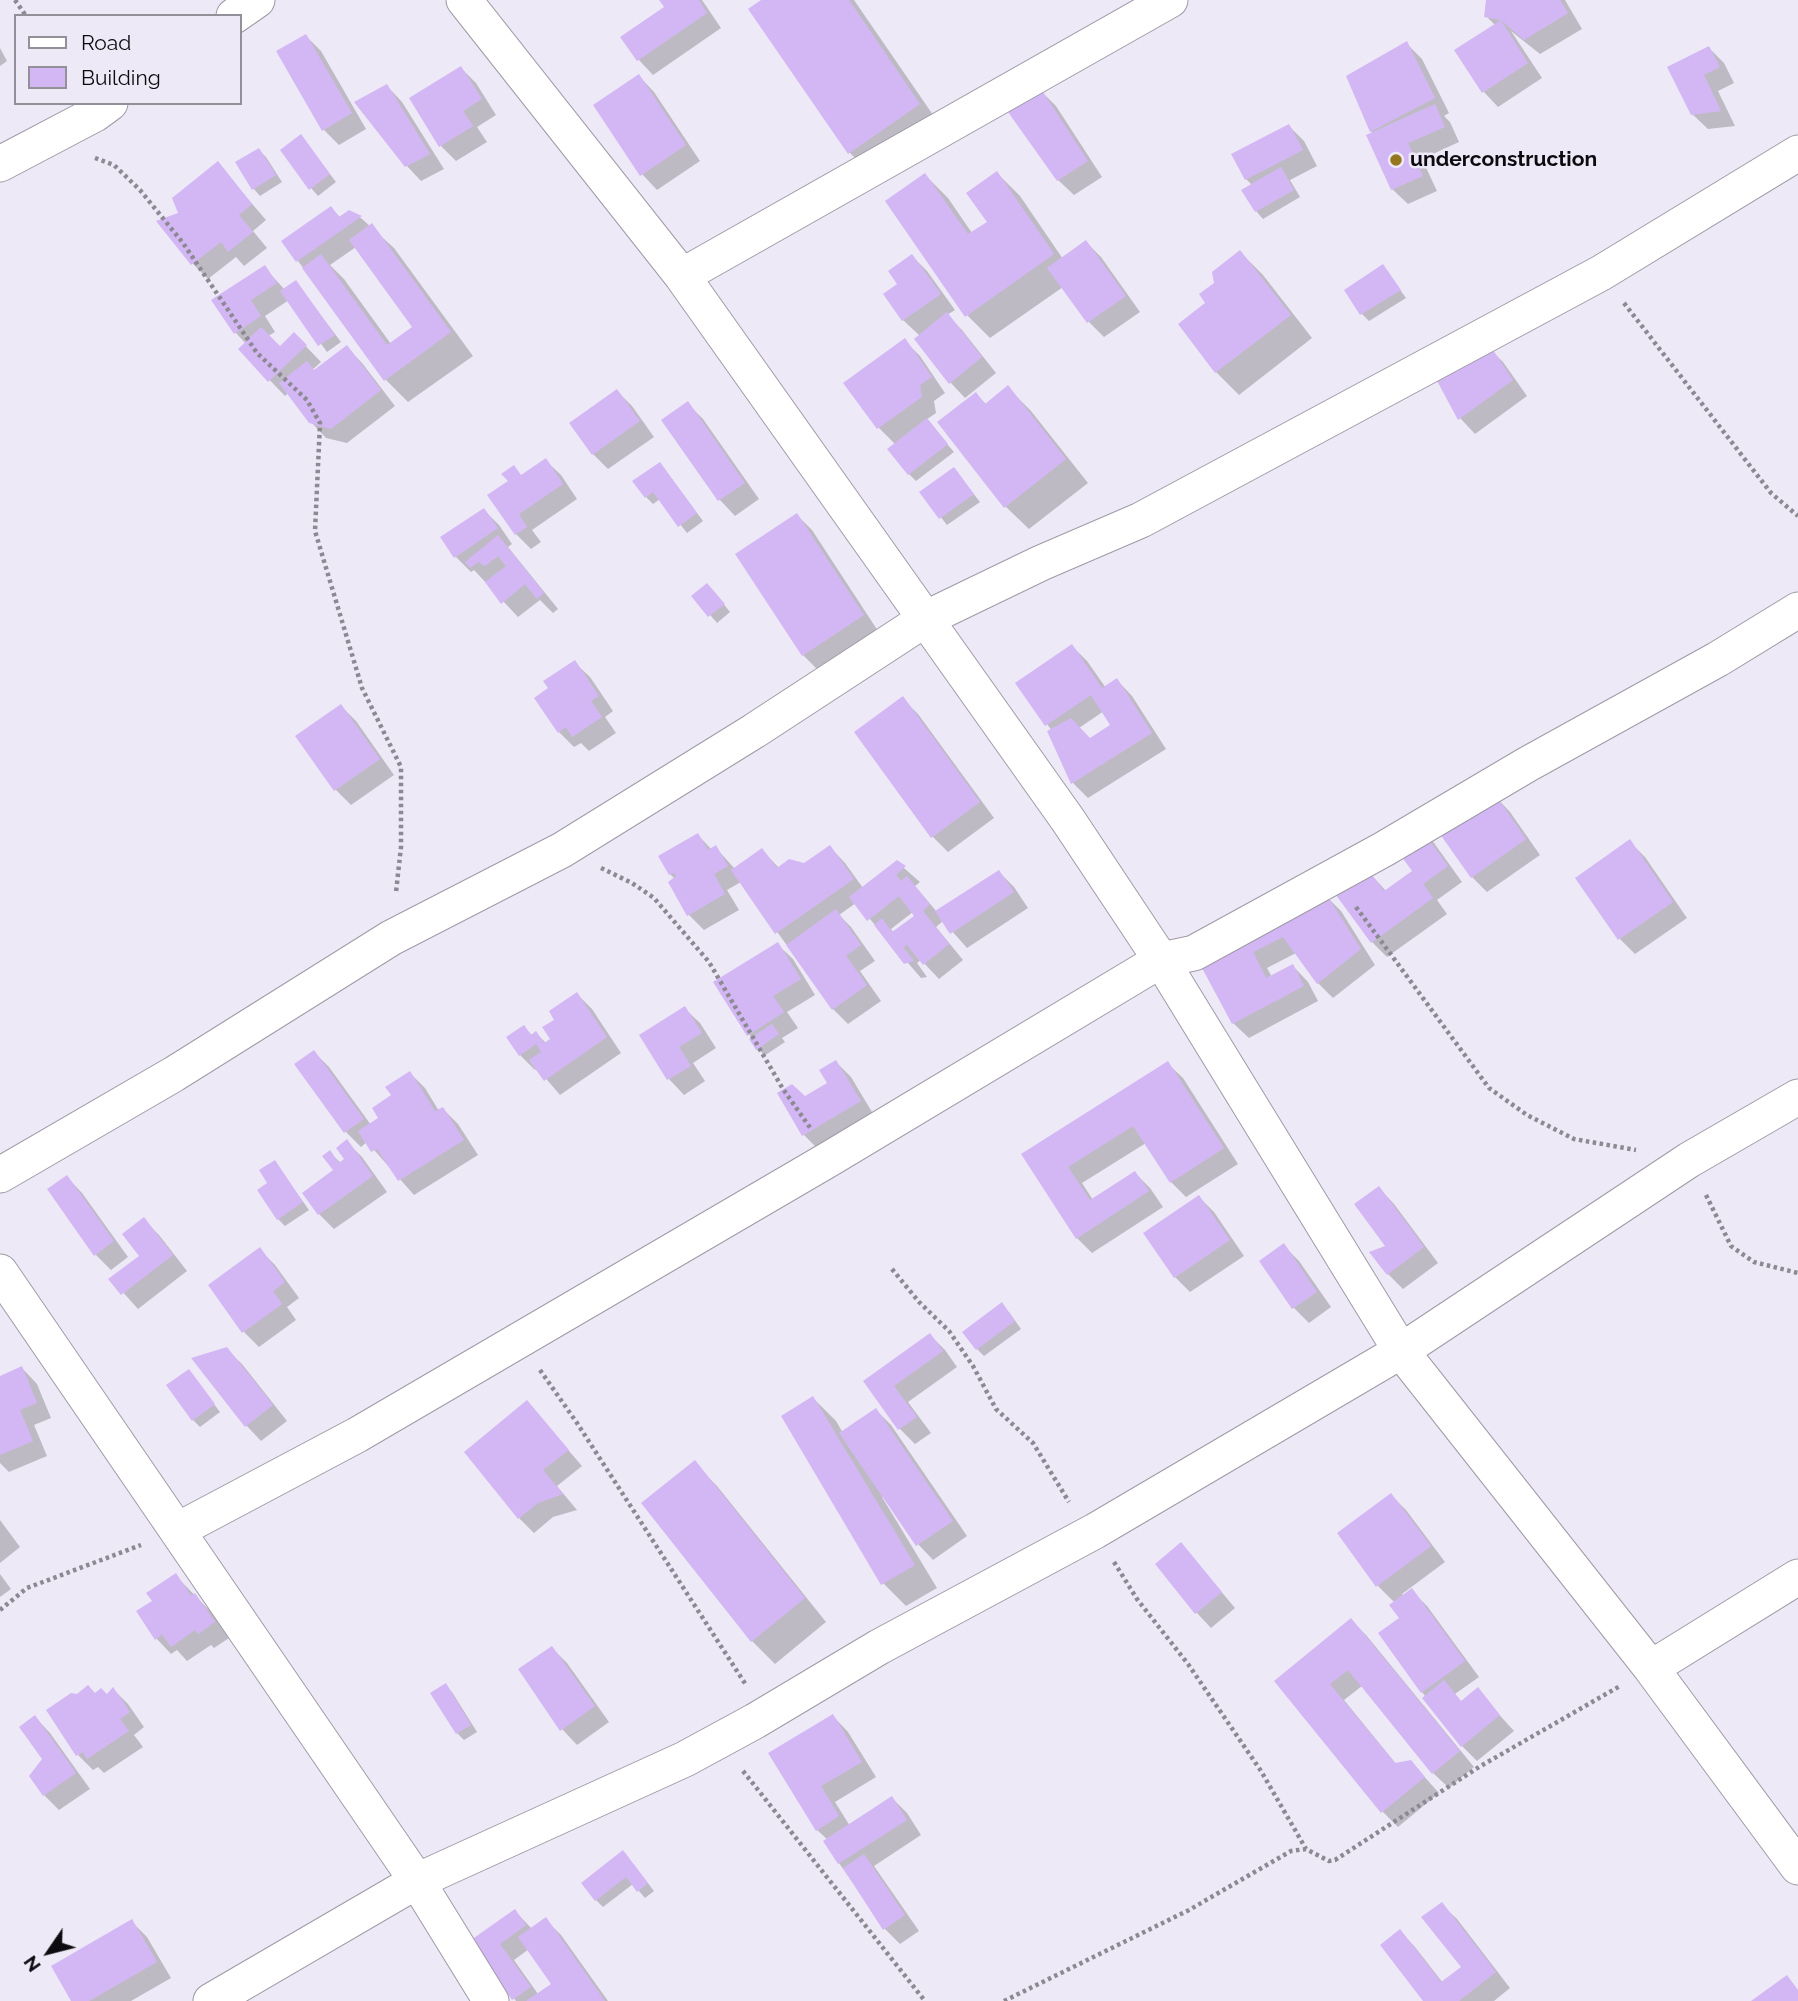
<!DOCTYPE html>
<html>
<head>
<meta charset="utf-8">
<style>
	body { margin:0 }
	#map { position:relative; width:1798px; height:2001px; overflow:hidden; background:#eee9f6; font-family:Raleway,sans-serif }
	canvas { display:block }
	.legend { position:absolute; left:14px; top:14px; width:228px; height:91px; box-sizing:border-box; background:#eee9f6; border:2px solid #94909a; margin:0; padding:9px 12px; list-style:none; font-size:21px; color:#0d0b10 }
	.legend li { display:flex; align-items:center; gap:14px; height:35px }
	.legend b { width:35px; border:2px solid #94909a }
	.north { position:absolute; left:14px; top:1917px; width:70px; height:70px; -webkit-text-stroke:5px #eee9f6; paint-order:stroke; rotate:235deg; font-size:19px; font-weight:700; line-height:28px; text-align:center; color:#0d0b10 }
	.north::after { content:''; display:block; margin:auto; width:24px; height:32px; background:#0d0b10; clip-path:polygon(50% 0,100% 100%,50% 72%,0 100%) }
</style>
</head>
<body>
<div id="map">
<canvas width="1798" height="2001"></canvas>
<ul class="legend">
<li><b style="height:9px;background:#fff"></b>Road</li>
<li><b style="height:19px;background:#d3b7f5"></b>Building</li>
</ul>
<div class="north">N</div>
</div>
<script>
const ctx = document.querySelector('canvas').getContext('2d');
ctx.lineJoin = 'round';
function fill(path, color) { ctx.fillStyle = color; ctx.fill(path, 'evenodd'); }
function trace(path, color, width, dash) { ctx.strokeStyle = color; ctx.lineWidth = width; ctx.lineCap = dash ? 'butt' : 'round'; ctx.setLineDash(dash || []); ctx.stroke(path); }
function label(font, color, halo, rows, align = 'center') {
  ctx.font = font + ' Raleway,sans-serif'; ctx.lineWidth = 5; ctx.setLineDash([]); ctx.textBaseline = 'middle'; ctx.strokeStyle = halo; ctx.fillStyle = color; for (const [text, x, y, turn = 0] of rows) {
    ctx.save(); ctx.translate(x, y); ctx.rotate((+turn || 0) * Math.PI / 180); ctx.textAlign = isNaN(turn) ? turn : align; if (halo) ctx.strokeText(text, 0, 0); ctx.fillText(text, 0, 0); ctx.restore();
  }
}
const shadow = new Path2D(`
	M661,0H702L721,28L653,75L638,59L666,7Z
	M764,0H854L942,128L873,176L850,153Z
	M1488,0H1565L1582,29L1540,54L1511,31L1542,78L1498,107L1483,91L1496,26L1486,16Z
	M306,36L321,51L366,129L339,145L324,130L278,52Z
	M1407,44L1422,59L1449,113L1444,116L1450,122L1459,142L1422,159L1437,191L1408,204L1392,189L1371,131Z
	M0,48L7,61L0,66Z
	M1709,48L1724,63L1734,83L1718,91L1735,126L1708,129L1692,114Z
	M461,68L476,83L496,115L477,127L487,142L456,161L440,145Z
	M639,76L654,92L700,161L657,190L642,174Z
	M387,86L402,102L444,169L421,181L406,165Z
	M1041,91L1056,106L1102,177L1074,195L1058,180Z
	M1289,126L1304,141L1317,166L1290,180L1300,197L1263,219L1256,211L1244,191L1253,186L1246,179L1234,155Z
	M301,136L336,182L318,196L311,188Z
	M259,150L266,157L282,182L260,196L253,188Z
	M218,164L266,220L253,231L267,248L244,266L236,257L208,279L193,264L159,221L180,214Z
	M997,173L1020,196L1063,259L1086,242L1101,257L1140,312L1104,337L1089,322L1063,287L990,338L967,315L925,175L948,198L972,233L989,222Z
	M331,208L341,218L349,212L361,218L394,248L473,356L408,402L385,379L284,242ZM356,247L414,327L391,344L344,279L330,265Z
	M1240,252L1263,275L1312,338L1239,395L1216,372L1208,303L1215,283Z
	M912,256L927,271L955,310L947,315L962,330L996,373L965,398L950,382L920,336L903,320L886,295L900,284Z
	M1383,266L1406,298L1369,321L1362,314Z
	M264,267L285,290L296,282L341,342L327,352L289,300L265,316L275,332L268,336L280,348L294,334L321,362L310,372L312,374L347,347L362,363L395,406L347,443L326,438L311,422L288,393L285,396L240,349L246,344L236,333L214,301Z
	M905,341L920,356L945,393L934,401L936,413L926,420L954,452L916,481L909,474L896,445L879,428L846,383Z
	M1488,347L1503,362L1527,396L1475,434L1460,418Z
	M1008,388L1031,411L1088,483L1029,529L1006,507L976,394L987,405Z
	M617,391L632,406L654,437L608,469L593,454Z
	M688,404L703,419L759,499L735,516L720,500L664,420Z
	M545,460L561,475L577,499L532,530L541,542L531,549L516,534L522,476Z
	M954,469L980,502L947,525L921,492Z
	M666,471L703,521L687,533L660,499L653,504L646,497Z
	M484,510L499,525L512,544L508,547L558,609L553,613L540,600L518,617L474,570L471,572L456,557L443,538Z
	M797,515L812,530L878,631L818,670L803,655Z
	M714,592L730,612L717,623L694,596Z
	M1072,646L1087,661L1106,688L1117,680L1132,696L1166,749L1088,798L1073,783L1049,732L1052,731L1018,683ZM1104,711L1113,725L1090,740L1079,728Z
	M574,662L590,677L613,711L605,717L616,733L589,751L581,743L574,747L559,732L550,689Z
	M903,699L918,714L994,818L948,852L933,837L856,733Z
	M341,706L356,721L394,775L351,805L336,790L298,736Z
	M1495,796L1510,812L1540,855L1487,892L1472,877Z
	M698,835L712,850L716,848L735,869L762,850L779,868L804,865L830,847L845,863L863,888L897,862L920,882L915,886L937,912L999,872L1014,887L1028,908L967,948L943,921L936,927L963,960L939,979L921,960L917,963L927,977L921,978L856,903L839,915L851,927L875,961L860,971L881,1001L848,1024L833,1009L741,882L727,890L739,910L704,930L689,915L675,879L670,874ZM913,912L916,916L894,933L891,929Z
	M1429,836L1462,882L1437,900L1447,914L1387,957L1372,942L1366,869L1387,892L1415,872Z
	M1630,842L1645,857L1687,918L1635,954L1620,939Z
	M1326,896L1341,911L1375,965L1333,998L1318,983L1296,953L1267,968L1272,977L1293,966L1308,982L1318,1001L1249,1038L1233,1023L1196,953L1281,908L1294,921Z
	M777,944L793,959L815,995L787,1012L798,1028L782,1038L785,1042L764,1056L749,1034Z
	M577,994L592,1009L621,1053L560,1095L537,1068L535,1070L520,1055L524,1027L533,1036L536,1033L546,1043L553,1039L556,1020Z
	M684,1008L700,1023L716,1048L693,1063L705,1081L684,1095L669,1079L641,1035Z
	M314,1052L329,1067L371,1125L381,1119L393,1096L410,1073L425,1088L439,1111L443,1109L458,1124L478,1155L414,1195L367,1142L361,1147L346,1132Z
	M836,1062L851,1077L875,1117L819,1150L804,1135L780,1093L805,1098L829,1084Z
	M1167,1063L1183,1078L1238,1164L1186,1197L1171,1182L1146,1143L1082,1183L1093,1200L1135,1173L1150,1188L1163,1207L1092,1253L1077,1238L1024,1155Z
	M347,1142L362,1157L387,1192L334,1229L319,1214L335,1171L330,1153L341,1163L347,1159Z
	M275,1162L309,1210L285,1226L278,1219L269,1183Z
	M67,1177L82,1193L128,1257L111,1270L96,1255L49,1190Z
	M1379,1188L1394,1204L1438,1263L1403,1289L1388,1274V1247Z
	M1199,1197L1214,1212L1244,1256L1190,1292L1175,1277Z
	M144,1220L159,1235L187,1271L138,1309L111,1279L141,1256Z
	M1283,1245L1299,1261L1331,1307L1309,1323L1294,1308Z
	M260,1250L275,1265L299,1298L287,1307L296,1320L259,1347L244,1332Z
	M1009,1312L1021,1329L984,1356L977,1349Z
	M930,1335L945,1350L957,1367L908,1402L931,1433L915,1444L900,1429L865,1381Z
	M226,1349L242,1364L287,1421L261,1441L246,1425Z
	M22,1368L37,1384L51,1418L34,1425L47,1456L9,1472L0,1463V1378Z
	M189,1371L220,1412L200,1427L193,1420Z
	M813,1398L836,1421L843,1433L876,1410L891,1425L967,1536L933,1560L918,1544L884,1496L882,1497L937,1588L906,1606L883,1583Z
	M527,1402L582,1466L557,1486L577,1510L553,1517L534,1533L519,1518Z
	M694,1463L717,1486L826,1622L775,1664L752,1641Z
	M1391,1495L1406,1510L1445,1562L1402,1594L1404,1596L1412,1591L1427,1606L1479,1677L1455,1694L1462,1702L1477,1690L1514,1731L1477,1761L1462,1746L1422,1692L1395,1603L1378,1586Z
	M0,1520L20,1547L0,1563Z
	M1181,1544L1235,1608L1211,1628L1196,1612Z
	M0,1574L11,1589L0,1597Z
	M176,1576L210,1611L229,1638L214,1648L211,1645L187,1661L177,1650L171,1654L156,1638L154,1602Z
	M1351,1620L1366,1635L1474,1767L1449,1788L1433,1773L1362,1686L1344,1700L1397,1765L1411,1762L1439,1793L1398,1827L1383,1812L1276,1681Z
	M552,1648L567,1663L609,1722L577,1745L562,1729Z
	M445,1685L452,1692L477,1732L464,1740L457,1733Z
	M113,1689L128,1704L144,1727L134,1735L143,1747L104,1773L98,1767L93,1770L78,1755Z
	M833,1716L848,1732L876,1777L835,1802L850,1826L892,1798L907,1813L921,1835L874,1866L919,1931L900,1944L884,1928L839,1863L826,1842L828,1840L817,1830L771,1754Z
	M35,1717L50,1733L90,1789L59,1810L44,1795V1759Z
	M630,1860L654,1891L645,1898L633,1884L603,1907L596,1900Z
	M1441,1904L1457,1919L1510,1988L1494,2001H1425L1400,1931L1415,1947L1443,1983L1463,1967Z
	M515,1911L532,1929L546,1920L561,1935L608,2001H516L474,1940ZM529,1949L553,1984L538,1994L514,1960Z
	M132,1922L147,1937L171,1978L131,2001H73Z`);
const building = new Path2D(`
	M659,0H699L707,13L637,61L620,37L664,7Z
	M761,0H849L920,104L848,154L748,9Z
	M1486,0H1560L1568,13L1524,40L1501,20L1484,17Z
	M1501,20L1528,63L1482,93L1454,50Z
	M306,34L352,113L322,131L276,51Z
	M1407,41L1435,98L1370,132L1346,76Z
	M1709,46L1720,67L1704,75L1721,111L1691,115L1667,67Z
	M461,66L482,99L463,111L473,126L439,147L409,98Z
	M639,74L686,145L640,176L593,105Z
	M387,84L430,154L405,167L354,102Z
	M1041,89L1088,161L1057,181L1008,112Z
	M1435,104L1445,127L1408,143L1423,176L1391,190L1366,135Z
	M1289,124L1303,150L1245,180L1231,154Z
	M301,134L330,174L309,190L280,150Z
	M259,148L276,175L252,190L235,162Z
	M218,161L252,204L239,215L253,232L228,252L221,242L191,265L156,221L178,213L172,198Z
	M1281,167L1294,190L1255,212L1241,190Z
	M997,171L1054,254L965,317L885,201L925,173L968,234L987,222L966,193Z
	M331,206L339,217L349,210L362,216L296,262L281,241Z
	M372,223L451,332L384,381L302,268L321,254L387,345L412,327L349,240Z
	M1086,240L1126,296L1087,323L1047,268Z
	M1240,250L1291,315L1215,373L1178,324L1205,303L1199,294L1214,283L1212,272Z
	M912,254L941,294L902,321L883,294L897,284L888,271Z
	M1383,264L1401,290L1360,315L1344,290Z
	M265,265L277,283L251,300L261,316L234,334L211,300Z
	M296,280L335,335L318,346L280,291Z
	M947,312L982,357L949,384L914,339Z
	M261,327L280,346L294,332L307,345L268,382L238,349Z
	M905,338L932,377L920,385L922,397L877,429L843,383Z
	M1489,344L1513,380L1458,420L1436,379Z
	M347,345L381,390L331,429L309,423L279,383L307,361L314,370Z
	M1008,385L1066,459L1004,508L937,422L976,392L985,404Z
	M617,389L640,421L592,455L569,423Z
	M688,401L745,483L718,501L661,420Z
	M927,418L948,444L908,475L887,449Z
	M546,458L563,484L519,514L527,527L515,535L487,495L508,481L501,474L514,465L521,475Z
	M660,462L697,513L678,527L653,492L645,498L632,481Z
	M954,467L974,494L939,519L919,492Z
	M484,508L498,528L454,558L440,537Z
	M797,513L864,615L802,656L735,554Z
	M498,535L544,593L537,599L525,584L501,604L485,582L506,566L498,556L485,566L478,562L470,568L465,562Z
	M707,583L725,604L708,617L691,596Z
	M1072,644L1102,688L1117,678L1152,733L1071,784L1047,731L1071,718L1090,738L1110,725L1091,695L1045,726L1015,683Z
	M575,660L599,696L591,701L602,717L572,737L566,727L558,733L534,698L548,688L543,681Z
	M903,696L980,802L931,838L854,732Z
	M341,704L380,759L334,791L295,736Z
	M1495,794L1526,839L1471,878L1430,820Z
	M1414,819L1448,866L1423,884L1433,898L1371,943L1333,891L1366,867L1384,891L1412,871L1388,838Z
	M698,833L708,850L716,845L728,866L714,874L725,894L687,916L668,882L676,876L674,873L669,875L658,856Z
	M1630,839L1673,902L1618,940L1575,878Z
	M830,845L854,879L775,934L731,870L762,848L777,868L789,859L804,863Z
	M897,860L906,866L896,875L901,881L907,876L930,904L923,911L949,944L923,965L907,945L903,947L914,961L904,964L874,925L882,918L892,932L914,916L899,896L867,921L849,897Z
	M999,870L1014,892L950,934L935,911Z
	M1326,894L1361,949L1317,984L1283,937L1253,952L1266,978L1293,964L1304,986L1232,1024L1194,953L1282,906L1289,922Z
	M836,909L861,945L846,956L867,985L832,1010L786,945Z
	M778,942L801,979L773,996L784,1012L747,1036L713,982Z
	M577,992L607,1037L544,1081L529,1060L541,1052L536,1044L519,1056L506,1037L524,1025L531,1035L536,1031L544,1043L550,1039L542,1027L554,1020L549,1011Z
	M685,1006L702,1033L679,1047L691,1066L667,1080L639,1035Z
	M772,1024L779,1034L756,1050L749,1039Z
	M314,1050L364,1119L344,1133L294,1064Z
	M836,1060L861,1101L802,1136L777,1093L792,1084L805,1096L827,1083L819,1070Z
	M1168,1061L1224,1148L1170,1183L1133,1126L1068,1167L1090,1200L1135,1171L1149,1191L1076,1239L1021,1154Z
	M410,1071L435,1111L443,1107L464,1140L398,1181L377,1149L371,1152L358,1131L378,1118L372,1108L391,1095L385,1087Z
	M347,1139L373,1176L318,1215L302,1193L333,1170L322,1156L330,1150L339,1163L344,1159L336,1148Z
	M275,1160L303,1202L277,1220L257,1190L267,1183L259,1170Z
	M67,1175L114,1241L94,1256L47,1189Z
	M1379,1186L1424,1247L1387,1275L1369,1252L1385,1246L1354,1204Z
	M1199,1195L1230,1240L1174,1278L1143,1233Z
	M144,1217L173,1255L121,1295L108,1279L139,1256L122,1234Z
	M1284,1243L1317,1292L1292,1309L1259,1261Z
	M260,1247L285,1282L273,1291L282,1304L242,1333L208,1285Z
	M1002,1302L1015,1321L976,1350L962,1332Z
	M930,1333L943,1351L894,1386L917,1417L898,1430L863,1381Z
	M227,1347L273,1405L245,1427L191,1358Z
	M22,1366L37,1403L20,1410L33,1441L0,1455V1376Z
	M189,1369L215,1404L192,1421L166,1385Z
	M813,1396L915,1565L881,1585L781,1416Z
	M527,1400L569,1450L543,1470L563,1494L538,1503L518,1519L464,1452Z
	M876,1408L953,1521L916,1546L839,1433Z
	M695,1460L805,1598L751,1642L641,1503Z
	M1391,1493L1431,1546L1376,1587L1337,1533Z
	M1181,1542L1222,1592L1195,1614L1155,1564Z
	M176,1573L191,1596L195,1593L215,1622L198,1634L195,1630L171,1647L162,1634L155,1640L136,1611L152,1601L146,1593Z
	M1412,1588L1465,1661L1421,1693L1378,1633L1399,1618L1389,1605Z
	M1351,1618L1460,1751L1432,1774L1348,1670L1330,1684L1395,1763L1411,1760L1425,1777L1381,1813L1274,1681Z
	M552,1646L595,1706L560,1731L518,1669Z
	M1444,1680L1461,1701L1478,1687L1500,1715L1461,1747L1422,1698Z
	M446,1683L471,1725L456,1734L430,1693Z
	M88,1685L95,1693L101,1688L107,1694L113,1687L130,1712L120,1719L129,1731L87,1759L83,1752L76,1756L46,1710L71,1693L77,1694Z
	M833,1714L862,1762L821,1786L839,1816L816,1831L768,1753Z
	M35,1715L76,1773L43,1796L29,1776L42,1759L19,1727Z
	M892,1796L907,1820L838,1864L823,1841Z
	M623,1850L648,1883L637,1892L626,1877L595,1901L581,1883Z
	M864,1854L905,1915L883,1930L843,1868Z
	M1442,1902L1496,1972L1459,2001H1423L1380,1945L1400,1929L1441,1982L1461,1967L1421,1917Z
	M515,1909L526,1925L500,1944L531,1987L512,2000L471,1940Z
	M546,1917L605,2001H526L551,1984L518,1937Z
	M132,1919L157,1962L89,2001H71L51,1966Z
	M1787,1975L1798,1990V2001H1751Z`);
const path = new Path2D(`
	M15,0L26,16
	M95,158L114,165L140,190L183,243L257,353L307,400L320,423L315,531L362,688L401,767V847L396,892
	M1624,303L1771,493L1798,516
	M601,868L632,883L654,898L709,962L783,1089L811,1129
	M1356,907L1489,1088L1527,1115L1574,1139L1636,1150
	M1706,1195L1731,1246L1754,1262L1798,1273
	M892,1269L919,1302L949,1331L973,1366L996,1409L1033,1443L1069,1502
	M540,1370L577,1423L746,1685
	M1114,1562L1137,1599L1188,1664L1261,1771L1306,1849
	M0,1610L27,1588L141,1545
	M743,1771L925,2001
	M1004,2001L1189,1910L1291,1851L1306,1849L1329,1861L1335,1860L1479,1767L1620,1686`);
const street = new Path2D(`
	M464,0L682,276L1068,820L1161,960L1401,1351L1651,1668L1798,1867
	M234,16L257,0
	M0,164L95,114L110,103
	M682,276L1170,0
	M0,1175L174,1074L391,938L562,850L754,731L927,618L1041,563L1141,520L1601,273L1798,153
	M0,1272L417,1881L491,2001
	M178,1530L357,1435L831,1158L1161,960L1194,953L1384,849L1528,764L1718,659L1798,610
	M1651,1668L1798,1577
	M211,2001L417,1881L685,1759L755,1721L879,1647L1095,1531L1401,1351L1689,1160L1798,1097`);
const markers = [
	[1396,160,7,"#93761d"]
];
const poiNames = [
	["underconstruction",1410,160]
];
fill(shadow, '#0003');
fill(building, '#d3b7f5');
trace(street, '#9f9aa6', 37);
trace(path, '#8c8992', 4.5, [3.5, 3.5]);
trace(street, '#fff', 35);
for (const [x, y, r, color] of markers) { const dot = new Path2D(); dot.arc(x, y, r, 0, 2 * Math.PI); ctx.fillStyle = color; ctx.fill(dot); trace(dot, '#eee9f6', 2.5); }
label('bold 21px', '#0d0b10', '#eee9f6', poiNames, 'left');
</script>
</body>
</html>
